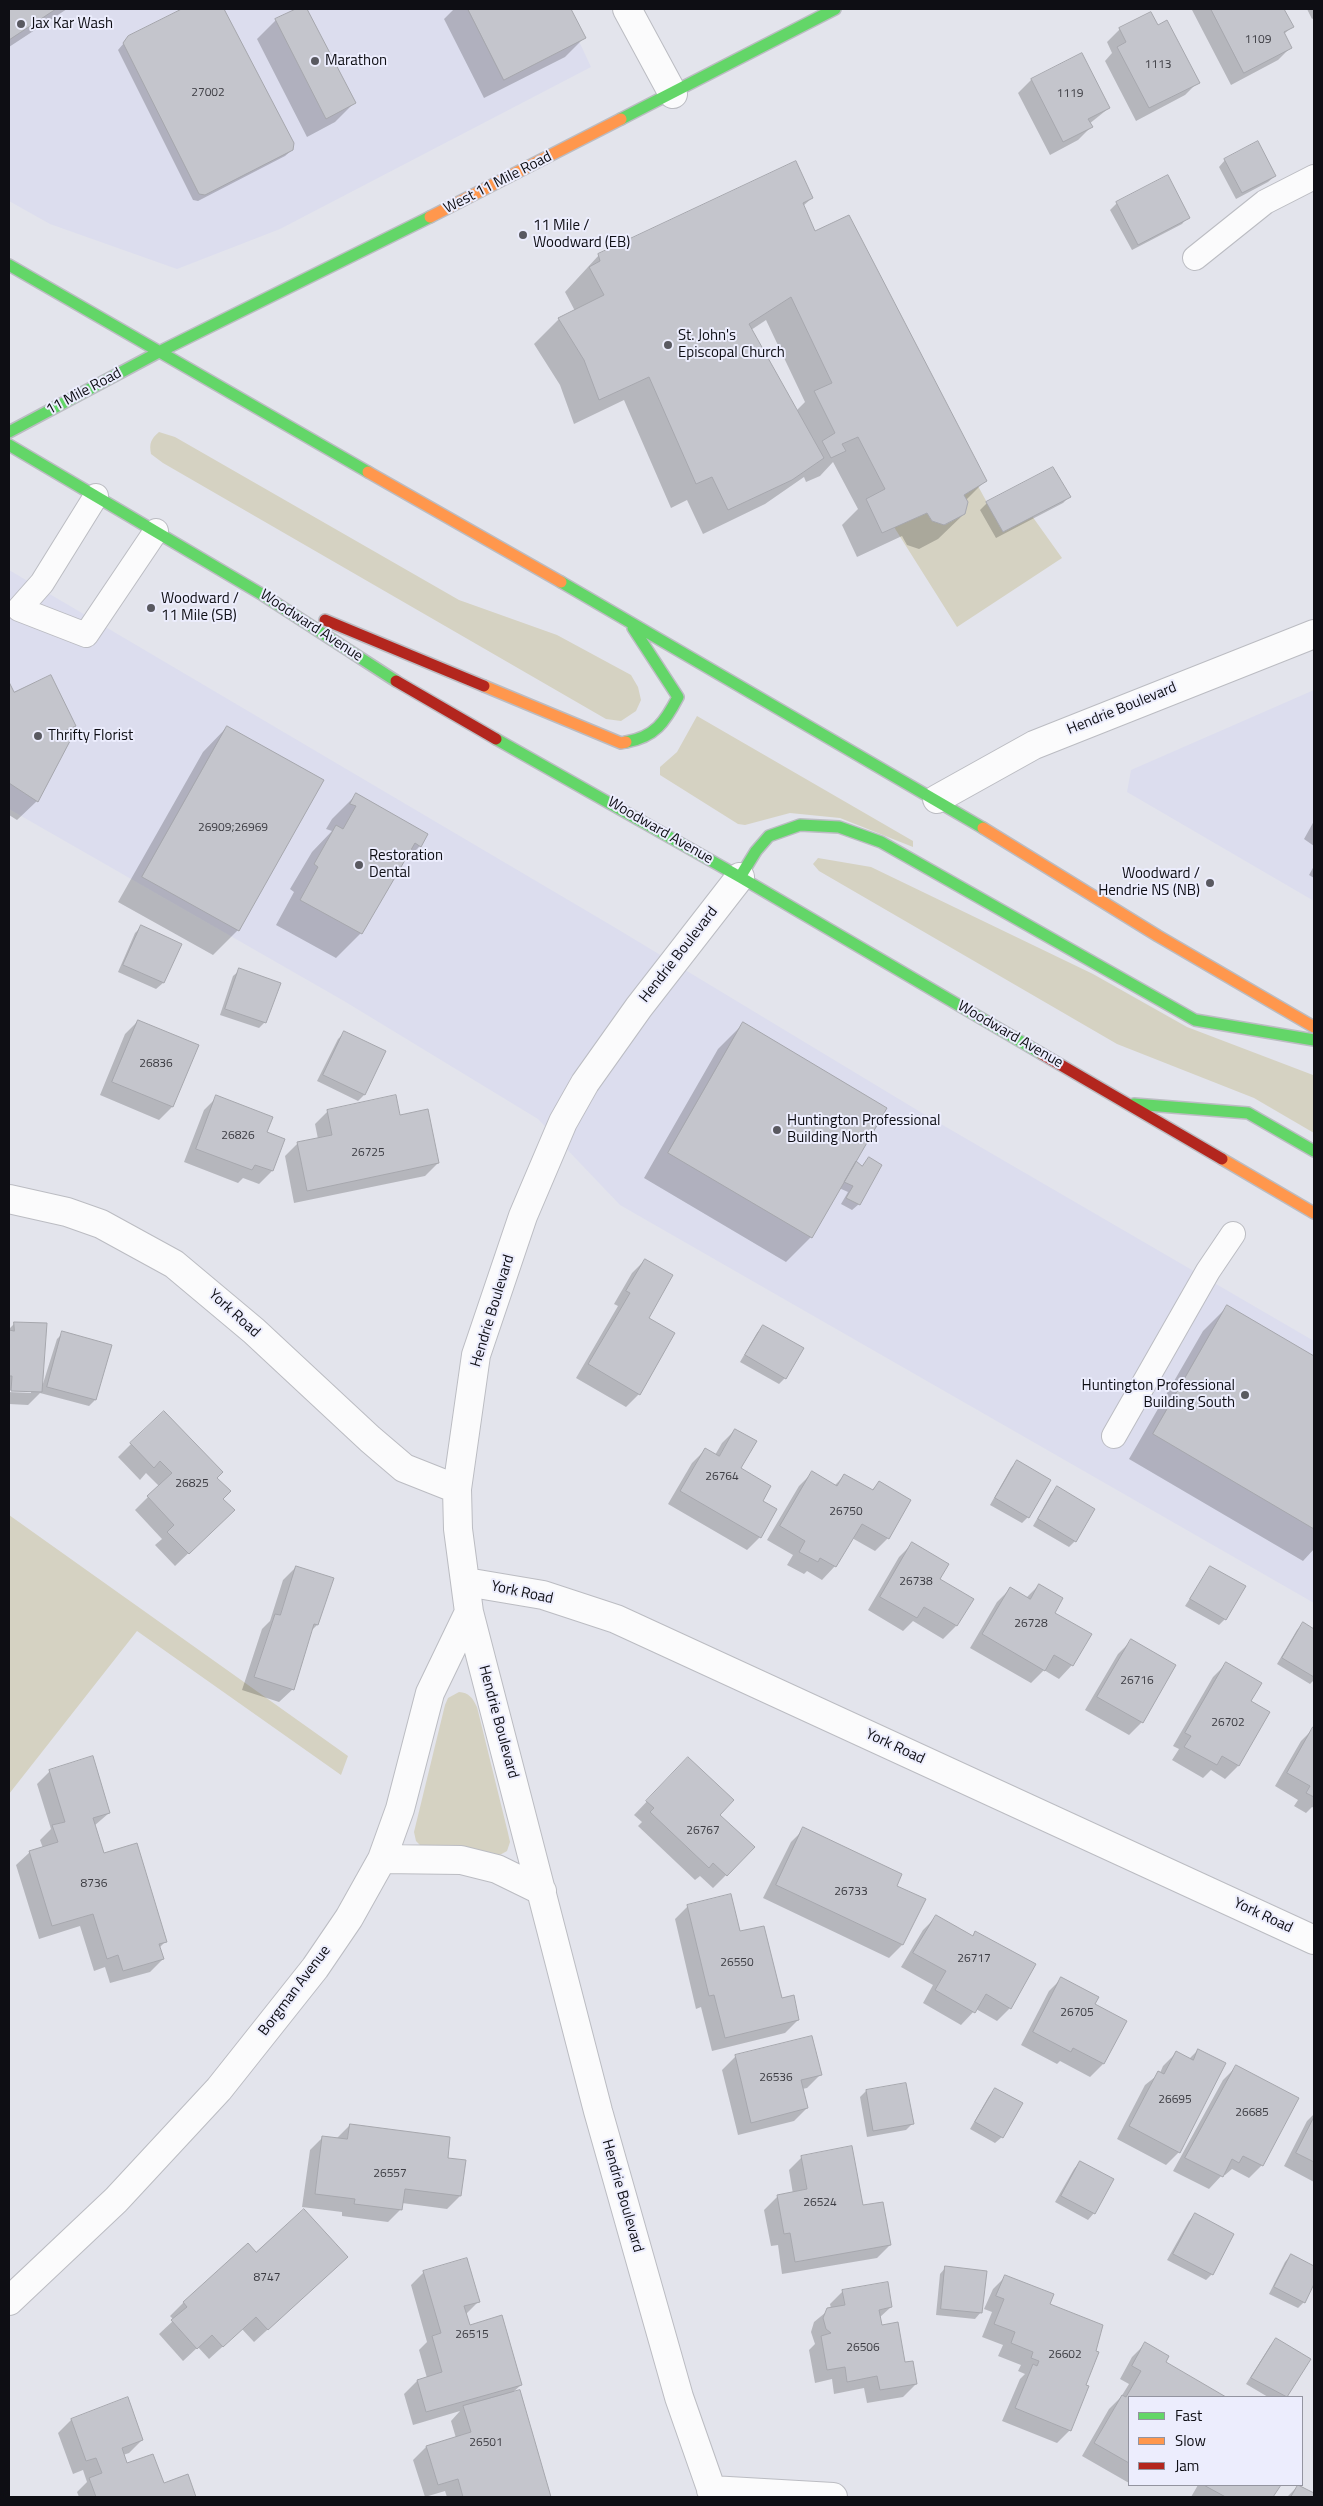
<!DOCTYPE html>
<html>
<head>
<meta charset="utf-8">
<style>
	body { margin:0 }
	#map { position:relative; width:1323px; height:2506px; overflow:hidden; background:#e3e4ec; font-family:"Titillium Web",sans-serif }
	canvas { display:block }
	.frame { position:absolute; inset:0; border:10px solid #0e0e14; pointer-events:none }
	.legend { position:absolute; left:1128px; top:2396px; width:175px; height:90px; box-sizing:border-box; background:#ecedfd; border:1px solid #9394a0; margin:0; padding:6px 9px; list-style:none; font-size:15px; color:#0e0e14 }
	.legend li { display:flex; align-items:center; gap:10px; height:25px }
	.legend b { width:25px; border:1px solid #9394a0 }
</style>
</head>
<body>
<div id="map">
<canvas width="1323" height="2506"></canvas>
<div class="frame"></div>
<ul class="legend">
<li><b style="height:6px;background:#63d668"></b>Fast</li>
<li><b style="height:6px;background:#ff974d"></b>Slow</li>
<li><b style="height:6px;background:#b3261e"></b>Jam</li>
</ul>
</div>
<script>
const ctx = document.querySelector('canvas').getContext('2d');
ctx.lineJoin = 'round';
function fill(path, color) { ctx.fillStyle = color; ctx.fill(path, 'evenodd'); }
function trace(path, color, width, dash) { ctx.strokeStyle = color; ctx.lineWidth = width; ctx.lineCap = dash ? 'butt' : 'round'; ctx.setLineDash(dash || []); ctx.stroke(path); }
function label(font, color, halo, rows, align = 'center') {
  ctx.font = font + ' "Titillium Web",sans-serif'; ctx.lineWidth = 4; ctx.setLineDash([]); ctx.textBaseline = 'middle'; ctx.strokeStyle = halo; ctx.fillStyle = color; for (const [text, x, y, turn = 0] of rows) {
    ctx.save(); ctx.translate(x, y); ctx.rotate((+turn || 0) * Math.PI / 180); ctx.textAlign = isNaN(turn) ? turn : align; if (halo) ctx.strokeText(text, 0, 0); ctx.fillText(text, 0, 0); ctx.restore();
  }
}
const built = new Path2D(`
	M9,9H564L591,67L280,229L177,269L50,224L9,201Z
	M9,570L614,927L922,1113L1314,1341V1603L620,1205L538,1119L344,1001L9,809Z
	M1314,690V901L1127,792L1131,770Z`);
const green = new Path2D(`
	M159,432L175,437L459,600L557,635L631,675L638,687L641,700L636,711L621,721L606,719L163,463L151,454C149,443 151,439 159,432Z
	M978,486L1003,532L1032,516L1062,558L957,627L894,527L927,513L932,521L945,525L965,514L968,502L964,495Z
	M697,716L913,841V847L840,818L790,813L745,825L738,824L660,775V767L677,752Z
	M818,858L871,867L1093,974L1187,1027L1313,1075L1314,1133L1254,1098L1117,1044L819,871L813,864Z
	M9,1515L348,1756L341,1775L137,1631L9,1794Z
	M459,1692C469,1693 472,1697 477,1707L508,1833L510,1842L507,1851L498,1856L421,1846L416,1841L414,1832L445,1705L448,1698Z`);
const shadow = new Path2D(`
	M9,9H67L9,47Z
	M185,9H222L293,143L292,150L285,156L198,201L193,200L118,50L129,37Z
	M299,9H306L354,103L335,122L307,137L257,39L276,20Z
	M454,9H569L584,38L565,57L484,98L444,19Z
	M1194,9H1283L1292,27L1284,34L1291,47L1278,60L1231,85L1192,10Z
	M1307,9H1314V18L1312,19Z
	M1157,27L1198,82L1185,95L1136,121L1105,61L1112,53L1107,42L1120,29Z
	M1081,54L1109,108L1089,124L1091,127L1078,140L1050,155L1018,93L1031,80Z
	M1225,160L1275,176L1268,182L1236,199L1219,167Z
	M812,198L803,206L814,233L985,481L966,500L964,514L938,539L919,549L907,545L902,536L857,557L842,525L858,509L833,462L820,476L806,482L804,477L765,504L703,534L687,500L671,508L624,400L574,424L560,385L534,344L559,319L575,311L565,292L599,255ZM766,320L805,402L796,411L751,330Z
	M1117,203L1188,217L1182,224L1132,250L1110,210Z
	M1053,469L1069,497L1063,503L996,538L980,510L987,503Z
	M9,684L13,694L74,726L65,735L69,741L37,801L17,820L9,815Z
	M227,727L238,930L213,955L118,902L203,752Z
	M357,794L426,835L420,846L400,866L361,933L336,958L276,925L294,892L290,889L312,852L332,831L326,829L332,819Z
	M1314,821V846L1304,839Z
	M1314,866V878L1309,875Z
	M141,927L180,944L163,983L156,989L118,972L135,933Z
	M240,970L265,1022L259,1028L220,1015L233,976Z
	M138,1021L197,1046L172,1107L159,1120L100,1095L125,1034Z
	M743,1024L854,1162L859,1204L852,1210L841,1204L848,1192L839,1188L811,1237L786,1262L644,1178L718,1049Z
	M344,1033L385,1052L364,1095L358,1101L317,1081L338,1039Z
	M217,1097L265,1133L283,1140L272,1171L259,1184L243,1178L238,1183L184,1162L204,1110Z
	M328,1111L399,1116L438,1163L425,1176L294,1203L285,1156L298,1143L318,1139L315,1124Z
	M645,1260L647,1319L639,1394L626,1407L576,1378L618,1306L614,1304L632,1273Z
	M1227,1307L1314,1358V1549L1303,1561L1129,1459L1203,1331Z
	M15,1323L41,1390L57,1339L63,1333L110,1346L95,1400L89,1406L40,1393L28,1405L9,1404V1392L31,1393V1390H9V1329Z
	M763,1326L785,1378L779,1384L740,1362L757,1333Z
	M735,1430L739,1469L761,1501L776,1509L760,1537L747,1550L668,1504L692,1463L705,1450L715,1455L722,1443Z
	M131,1444L216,1478L222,1499L220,1523L175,1566L155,1545L162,1539L135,1510L159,1486L146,1473L140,1480L118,1457Z
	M1017,1462L1028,1517L1022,1523L990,1505L1011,1468Z
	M812,1473L834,1486L845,1475L871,1491L879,1483L910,1501L888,1538L875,1551L852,1538L835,1566L822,1580L807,1571L804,1574L787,1565L793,1555L767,1540L799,1486Z
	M1058,1488L1075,1541L1069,1547L1033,1526L1051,1494Z
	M912,1544L938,1580L956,1626L943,1639L913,1621L903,1631L868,1610L899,1557Z
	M296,1567L317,1625L311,1631L293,1689L279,1702L242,1690L262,1629L270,1621L283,1580Z
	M1210,1567L1225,1619L1219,1625L1185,1606Z
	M1039,1585L1053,1613L1072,1665L1059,1679L1044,1670L1031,1683L970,1648L997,1602L1010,1589L1026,1598Z
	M1303,1624L1314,1630V1680L1310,1684L1277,1664L1297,1630Z
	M1131,1641L1142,1722L1129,1735L1085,1710L1118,1654Z
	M1226,1664L1249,1702L1269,1713L1238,1766L1225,1779L1211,1770L1203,1778L1172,1760L1179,1749L1173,1746L1213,1677Z
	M1314,1728V1808L1312,1807L1306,1813L1294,1806L1298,1800L1275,1786L1301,1741Z
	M50,1771L109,1813L94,1826L103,1855L166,1941L159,1948L163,1959L150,1972L110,1983L105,1967L94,1971L80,1926L39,1939L16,1865L30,1852L43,1848L40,1840L51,1829L37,1784Z
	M675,1772L719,1815L726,1875L713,1888L700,1876L695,1880L638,1826L642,1822L634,1815Z
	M804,1829L896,1886L924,1900L902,1945L889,1958L763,1898L791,1842Z
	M688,1906L739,1933L781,1999L798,2020L785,2033L712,2051L701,2007L696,2009L675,1919Z
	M936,1917L972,1937L976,1933L1010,2008L997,2021L976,2009L961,2025L923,2003L933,1985L901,1967L923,1930Z
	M1062,1978L1093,2005L1103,2064L1090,2077L1060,2061L1057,2064L1021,2045L1049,1991Z
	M811,2038L820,2075L807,2088L802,2089L807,2108L794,2121L738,2135L722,2070L735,2057Z
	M1198,2050L1179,2152L1166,2165L1117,2139L1145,2085L1160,2073L1163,2066L1176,2053L1189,2059Z
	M1236,2067L1262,2165L1249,2178L1232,2169L1225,2175L1223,2174L1209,2189L1173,2171L1223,2080Z
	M905,2084L912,2124L906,2130L867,2137L860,2097L866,2091Z
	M995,2090L1002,2137L995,2143L970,2129L989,2096Z
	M1314,2114V2182L1284,2166L1307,2121Z
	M350,2125L446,2159L465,2161L460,2196L447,2209L402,2203L401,2209L388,2222L342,2216V2212L302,2207L310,2150L323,2137L336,2139Z
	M802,2157L862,2207L890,2245L877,2258L782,2274L778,2245L771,2246L764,2210L777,2197L793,2194L789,2170Z
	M1080,2162L1094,2213L1088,2220L1055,2202L1074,2169Z
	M1195,2215L1212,2274L1206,2280L1167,2260L1189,2221Z
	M256,2254L347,2257L254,2342L242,2329L209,2359L198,2347L183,2361L159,2334L174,2320L170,2316L183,2303Z
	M1291,2255L1314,2267V2282L1304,2302L1298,2308L1269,2294L1285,2262Z
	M946,2267L981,2312L975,2319L936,2315L940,2274Z
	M424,2272L479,2301L465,2315L469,2327L521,2385L512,2393L519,2391L550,2497H447L445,2491L425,2497L413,2460L426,2447L456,2438L451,2421L460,2411L413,2425L404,2394L417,2381L427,2378L419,2350L427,2342L411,2285Z
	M1006,2276L1049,2304L1094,2352L1070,2430L1057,2443L1002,2421L1020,2379L1025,2374L1018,2371L1021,2365L998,2356L1003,2345L982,2337L992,2312L984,2309L993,2289Z
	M843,2291L891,2307L879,2318L881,2326L916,2384L903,2397L867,2403L864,2388L834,2394L832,2379L815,2383L809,2350L815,2344L811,2332L814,2322L831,2308L830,2304Z
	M1276,2340L1309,2359L1286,2397H1268L1246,2384L1270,2346Z
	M1145,2344L1164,2363L1224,2397H1129V2483L1082,2456L1109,2409L1121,2397L1129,2384L1120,2379L1132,2357Z
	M127,2399L142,2440L129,2453L123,2455L126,2465L163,2485L187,2476L195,2497H79L77,2492L87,2482L83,2470L73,2474L58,2433L71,2420Z
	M1198,2485H1279L1272,2497H1191Z
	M1299,2485L1314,2494V2497H1287Z`);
const building = new Path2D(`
	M9,9H56L9,40Z
	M182,9H224L294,143L293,150L205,195L199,194L123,43L128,36Z
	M296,9H307L356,103L326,119L275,19Z
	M468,9H571L586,38L504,80Z
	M1211,9H1284L1294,27L1284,32L1292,48L1244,73Z
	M1151,12L1158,25L1167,20L1200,83L1149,108L1117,47L1126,42L1119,28Z
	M1082,53L1110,108L1088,119L1093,127L1063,142L1031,79Z
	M1258,141L1276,176L1242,193L1224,159Z
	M796,161L813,198L803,203L815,231L849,215L987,481L964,495L968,502L965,514L944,525L932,521L927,513L882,533L866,499L885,489L858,437L842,444L846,451L831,458L822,441L835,433L814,391L832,383L791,297L749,324L824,458L792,480L728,510L712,477L696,484L649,377L599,400L584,360L558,318L604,295L589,267L600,261L598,254Z
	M1168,175L1190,218L1138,245L1116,202Z
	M1053,467L1071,497L1003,532L986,502Z
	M51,675L76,726L65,731L70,741L38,802L9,783V682L14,692Z
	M227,726L324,780L239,931L142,877Z
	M356,793L428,834L421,847L415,843L362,934L300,900L318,867L314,864L336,825L343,829L356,806L350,804Z
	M141,925L182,944L164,983L123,965Z
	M239,968L281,983L266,1023L225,1009Z
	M138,1020L199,1045L173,1107L112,1082Z
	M743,1022L887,1108L812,1238L668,1153Z
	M344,1031L386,1051L365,1095L323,1075Z
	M216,1095L273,1117L267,1132L285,1139L273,1171L255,1165L252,1170L196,1149Z
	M396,1095L400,1115L428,1109L439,1163L307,1191L297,1142L332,1135L327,1110Z
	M869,1157L882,1165L860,1205L846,1198L853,1186L844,1182L856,1161L862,1166Z
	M645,1259L673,1275L649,1318L675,1333L640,1395L588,1364L630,1293L626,1291Z
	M1227,1305L1314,1356V1529L1153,1434Z
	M14,1322L47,1323L42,1392L11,1391L12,1376H9V1330L14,1331Z
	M763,1325L804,1348L786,1379L745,1355Z
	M62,1331L112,1345L96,1400L47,1387Z
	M164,1411L223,1472L217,1478L231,1491L223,1499L235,1510L189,1554L167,1532L174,1525L147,1496L172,1473L160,1461L154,1468L130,1443Z
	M735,1429L757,1441L741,1468L771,1486L763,1501L777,1509L761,1538L680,1491L705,1448L719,1456Z
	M1017,1460L1051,1480L1029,1518L995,1498Z
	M812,1471L837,1486L844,1474L873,1490L879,1481L911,1500L889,1539L862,1524L836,1567L820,1558L818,1562L799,1552L805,1541L780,1526Z
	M1057,1486L1095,1509L1076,1542L1038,1519Z
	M912,1542L949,1564L940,1579L974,1599L957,1626L924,1607L917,1618L880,1597Z
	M296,1566L334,1578L318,1625L314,1624L294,1690L254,1677L275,1614L280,1615Z
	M1210,1566L1246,1586L1226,1620L1190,1599Z
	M1039,1584L1063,1598L1055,1613L1092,1634L1073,1666L1054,1655L1045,1671L982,1634L1010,1587L1030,1599Z
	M1303,1622L1314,1629V1677L1282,1658Z
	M1131,1639L1176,1665L1143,1723L1097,1697Z
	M1226,1662L1262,1683L1251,1701L1270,1712L1239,1766L1222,1756L1217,1765L1184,1747L1191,1736L1185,1733Z
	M1313,1727H1314V1797L1306,1793L1310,1786L1287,1773Z
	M93,1756L110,1813L93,1818L104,1853L137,1843L167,1942L159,1944L164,1959L123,1971L118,1955L107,1959L93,1914L52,1926L29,1851L58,1842L52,1825L65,1822L49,1770Z
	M688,1757L734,1800L720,1815L755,1847L727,1876L713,1863L709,1868L650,1812L654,1808L646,1801Z
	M803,1827L902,1874L897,1886L926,1899L903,1945L776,1885Z
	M731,1894L740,1931L764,1926L782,1998L794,1995L799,2020L725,2038L714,1995L709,1996L687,1905Z
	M936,1915L973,1936L975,1931L1036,1964L1011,2009L986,1994L975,2013L935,1990L946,1971L913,1953Z
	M1061,1977L1099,1997L1095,2004L1127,2021L1104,2064L1073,2048L1071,2052L1033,2032Z
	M812,2036L822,2075L801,2080L808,2108L751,2123L735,2055Z
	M1198,2049L1226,2063L1180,2153L1129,2126L1158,2071L1164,2074L1176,2051L1193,2060Z
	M1236,2065L1299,2098L1263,2166L1243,2156L1239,2163L1232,2159L1223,2177L1185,2158Z
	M906,2083L914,2124L873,2131L866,2090Z
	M995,2088L1023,2103L1003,2138L975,2122Z
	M1314,2117V2162L1296,2153Z
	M350,2124L450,2137L448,2158L466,2160L461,2196L405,2189L402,2210L354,2204L355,2199L315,2194L322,2136L347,2139Z
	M852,2146L863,2205L883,2202L891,2245L795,2262L790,2233L784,2234L777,2195L807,2189L801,2156Z
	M1080,2161L1114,2179L1095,2214L1061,2196Z
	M304,2209L348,2257L268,2330L256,2317L223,2347L212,2335L197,2349L171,2320L187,2307L183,2302L248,2243L256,2252Z
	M1195,2213L1234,2234L1213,2275L1173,2254Z
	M1291,2254L1314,2266V2284L1305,2303L1274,2287Z
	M467,2258L480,2302L464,2306L470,2325L502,2315L522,2385L426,2412L417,2380L442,2372L432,2336L441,2333L423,2271Z
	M945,2266L987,2271L982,2313L941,2309Z
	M1005,2275L1054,2294L1050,2304L1103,2325L1096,2351L1099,2352L1086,2385L1089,2386L1071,2431L1015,2408L1033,2364L1037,2366L1039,2361L1031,2358L1033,2352L1011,2343L1015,2332L994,2324L1004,2299L996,2296Z
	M888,2282L892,2307L879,2310L882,2325L898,2322L905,2362L913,2361L917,2384L880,2390L877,2376L847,2382L845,2367L827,2370L821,2336L831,2333L826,2329L823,2318L827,2308L845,2305L842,2290Z
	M1276,2338L1311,2359L1287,2397L1251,2378Z
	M1145,2342L1169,2356L1166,2362L1226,2397H1129V2463L1094,2443L1122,2395L1126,2397L1141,2371L1132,2366Z
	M520,2390L551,2497H463L458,2479L438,2485L426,2446L471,2432L463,2406Z
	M128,2397L143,2440L122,2448L127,2463L153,2454L164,2483L188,2474L196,2497H96L89,2478L102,2473L96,2458L86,2461L71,2419Z
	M1204,2485H1281L1273,2497H1226Z
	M1298,2485L1314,2493V2497H1291Z`);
const lane = new Path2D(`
	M1195,258L1265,202L1314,177
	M96,496L42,583L19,609L86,635L156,531
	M1114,1436L1208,1271L1233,1234`);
const street = new Path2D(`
	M627,9L673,94
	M937,799L1034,745L1314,634
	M9,1199L67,1212L101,1224L174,1264L254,1331L370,1439L404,1468L457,1489
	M466,1582L543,1595L616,1619L1314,1940
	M382,1859L461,1860L497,1869L542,1891
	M9,2301L116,2200L219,2089L315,1968L349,1918L382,1859L400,1809L430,1693L469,1612
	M711,2490L833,2497
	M714,2497L679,2397L598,2111L469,1612L458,1529L457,1489L476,1355L523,1216L563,1122L585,1083L639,1007L740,877`);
const fast = new Path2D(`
	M621,119L835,9
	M9,265L368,472
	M9,432L159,352L430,217
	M9,445L263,595L396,681
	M561,582L983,828
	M496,739L740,877L1042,1054
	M626,742C655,737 665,722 678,697L633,628
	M740,877L756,851L769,836L800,825L839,827L881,842L1195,1020L1314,1040
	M1134,1104L1248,1113L1314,1151`);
const slow = new Path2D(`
	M430,217L621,119
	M368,472L561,582
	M484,686L621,743L626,742
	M983,828L1158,936L1314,1027
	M1222,1159L1314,1213`);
const jam = new Path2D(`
	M325,620L484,686
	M396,681L496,739
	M1042,1054L1222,1159`);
const markers = [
	[21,24,5,"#595960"],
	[315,61,5,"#595960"],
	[523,235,5,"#595960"],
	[668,345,5,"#595960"],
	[151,608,5,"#595960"],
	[38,736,5,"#595960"],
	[359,865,5,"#595960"],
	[1210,883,5,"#595960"],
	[777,1130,5,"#595960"],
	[1245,1395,5,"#595960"]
];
const numberNames = [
	["1109",1258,40],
	["1113",1158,65],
	["27002",208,93],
	["1119",1070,94],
	["26909;26969",233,828],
	["26836",156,1064],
	["26826",238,1136],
	["26725",368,1153],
	["26764",722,1477],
	["26825",192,1484],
	["26750",846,1512],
	["26738",916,1582],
	["26728",1031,1624],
	["26716",1137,1681],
	["26702",1228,1723],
	["26767",703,1831],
	["8736",94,1884],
	["26733",851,1892],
	["26717",974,1959],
	["26550",737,1963],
	["26705",1077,2013],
	["26536",776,2078],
	["26695",1175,2100],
	["26685",1252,2113],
	["26557",390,2174],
	["26524",820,2203],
	["8747",267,2278],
	["26515",472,2335],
	["26506",863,2348],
	["26602",1065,2355],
	["26501",486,2443]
];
const poiNames = [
	["Jax Kar Wash",31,24],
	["Marathon",325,61],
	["11 Mile /",533,226],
	["Woodward (EB)",533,243],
	["St. John's",678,336],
	["Episcopal Church",678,353],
	["Woodward /",161,599],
	["11 Mile (SB)",161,616],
	["Thrifty Florist",48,736],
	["Restoration",369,856],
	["Dental",369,873],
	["Woodward /",1200,874,"right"],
	["Hendrie NS (NB)",1200,891,"right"],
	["Huntington Professional",787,1121],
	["Building North",787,1138],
	["Huntington Professional",1235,1386,"right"],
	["Building South",1235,1403,"right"]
];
const streetNames = [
	["West 11 Mile Road",498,183,-27],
	["11 Mile Road",84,392,-28],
	["Woodward Avenue",311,626,33],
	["Hendrie Boulevard",1122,709,-22],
	["Woodward Avenue",660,831,30],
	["Hendrie Boulevard",679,955,-52],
	["Woodward Avenue",1010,1035,30],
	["Hendrie Boulevard",493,1311,-73],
	["York Road",234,1314,42],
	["York Road",522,1593,12],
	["Hendrie Boulevard",498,1722,75],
	["York Road",895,1747,25],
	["York Road",1263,1916,25],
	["Borgman Avenue",295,1991,-53],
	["Hendrie Boulevard",622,2196,74]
];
fill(built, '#dcddee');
fill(green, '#d5d2c2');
fill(shadow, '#0003');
fill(building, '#c4c5cc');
trace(building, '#a6a7ad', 1);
trace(lane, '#bbbcc2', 26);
trace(street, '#bbbcc2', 30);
trace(fast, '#bbbcc2', 14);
trace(slow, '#bbbcc2', 14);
trace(jam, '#bbbcc2', 14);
trace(lane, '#fbfbfc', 24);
trace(street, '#fbfbfc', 28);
trace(fast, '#63d668', 11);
trace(slow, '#ff974d', 11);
trace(jam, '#b3261e', 11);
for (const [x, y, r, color] of markers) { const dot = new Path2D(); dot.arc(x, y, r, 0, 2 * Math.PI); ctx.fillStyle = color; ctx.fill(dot); trace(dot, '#ecedfd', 2); }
label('12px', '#3c3c42', null, numberNames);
label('15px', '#0e0e14', '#ecedfd', poiNames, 'left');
label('15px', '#0e0e14', '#ecedfd', streetNames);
</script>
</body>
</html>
